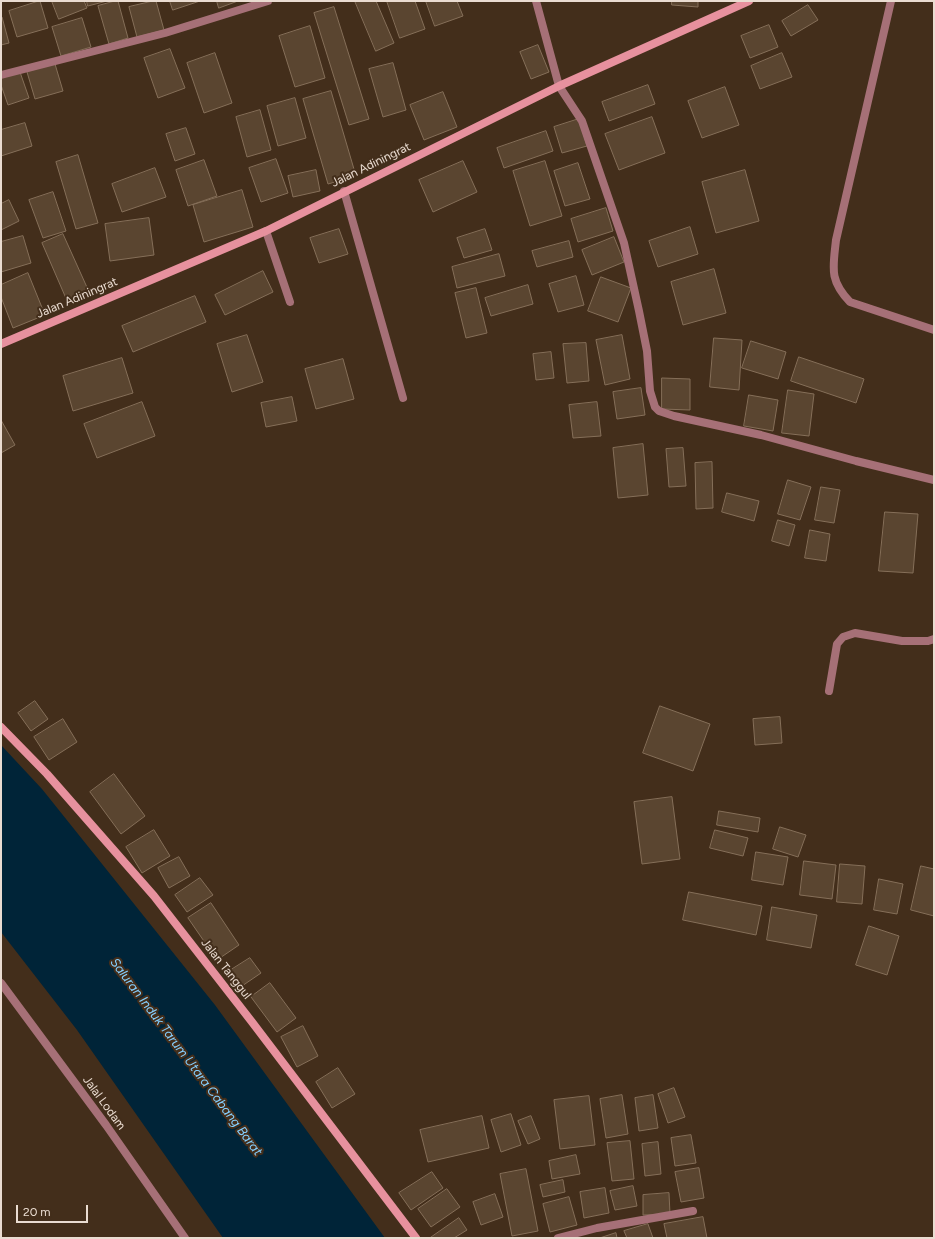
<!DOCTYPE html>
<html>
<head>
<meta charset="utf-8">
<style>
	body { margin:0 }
	#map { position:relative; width:935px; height:1239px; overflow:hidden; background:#432e1b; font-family:Figtree,sans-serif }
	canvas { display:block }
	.frame { position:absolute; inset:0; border:2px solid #eadcd1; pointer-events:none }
	.scale { position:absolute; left:16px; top:1205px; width:72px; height:18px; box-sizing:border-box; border:2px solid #eadcd1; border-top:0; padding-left:5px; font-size:12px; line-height:14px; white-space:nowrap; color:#eadcd1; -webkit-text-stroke:3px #432e1b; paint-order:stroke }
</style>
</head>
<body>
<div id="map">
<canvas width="935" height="1239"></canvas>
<div class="frame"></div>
<div class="scale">20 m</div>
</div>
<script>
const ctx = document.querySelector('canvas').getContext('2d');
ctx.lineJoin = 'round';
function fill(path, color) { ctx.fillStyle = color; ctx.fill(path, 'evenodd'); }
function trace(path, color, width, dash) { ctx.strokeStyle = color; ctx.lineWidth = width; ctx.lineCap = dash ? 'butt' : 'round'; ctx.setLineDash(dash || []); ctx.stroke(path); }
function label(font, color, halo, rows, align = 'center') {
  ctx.font = font + ' Figtree,sans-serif'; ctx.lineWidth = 4; ctx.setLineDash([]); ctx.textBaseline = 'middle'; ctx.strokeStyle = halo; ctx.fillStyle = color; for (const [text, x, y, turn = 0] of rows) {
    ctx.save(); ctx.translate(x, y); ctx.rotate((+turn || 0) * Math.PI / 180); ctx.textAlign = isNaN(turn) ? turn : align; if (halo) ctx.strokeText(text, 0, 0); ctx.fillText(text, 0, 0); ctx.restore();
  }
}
const water = new Path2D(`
	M1,745L42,789L215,1005L385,1238H223L77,1030L1,932Z`);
const building = new Path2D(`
	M40,1L48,28L17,37L9,11Z
	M52,1H84L87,8L59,19Z
	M87,1H107L88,6Z
	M115,1H118L128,38L109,44L98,6Z
	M153,1H156L164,30L137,37L129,7Z
	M170,1H200L173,10Z
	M217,1H238L219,8Z
	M355,1H376L394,43L376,51Z
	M387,1H415L425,29L400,38Z
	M426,1H457L463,16L435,26Z
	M672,1H698V7L672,5Z
	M808,5L818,20L791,36L782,21Z
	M334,7L369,119L349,125L314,13Z
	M1,17H2L9,43L1,45Z
	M82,18L91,47L61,56L52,27Z
	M769,25L778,47L750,58L741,36Z
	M310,26L325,78L295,87L279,36Z
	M538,45L549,72L531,79L520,52Z
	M170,49L185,88L158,98L144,58Z
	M215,53L232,103L204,113L187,63Z
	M782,53L792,77L760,89L751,66Z
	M393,63L406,110L383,117L369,69Z
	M55,64L63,91L35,99L27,72Z
	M20,72L29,98L8,105L1,85V78Z
	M648,85L655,104L609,121L602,102Z
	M725,87L739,125L702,138L688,101Z
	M331,91L356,176L328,184L303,99Z
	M443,92L457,127L424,140L410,105Z
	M295,98L306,138L278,146L267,106Z
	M260,110L271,150L247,157L236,117Z
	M652,117L665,153L619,170L605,134Z
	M579,119L587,146L562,153L554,127Z
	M25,123L32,146L1,156V130Z
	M186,128L195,154L175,161L166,134Z
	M546,131L553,151L504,168L497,148Z
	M78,155L98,223L76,229L56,162Z
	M276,159L288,193L261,202L249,168Z
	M204,160L217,196L188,206L176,170Z
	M463,161L477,192L433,212L419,180Z
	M545,161L562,216L530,226L513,171Z
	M578,163L590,199L565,206L554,171Z
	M155,168L166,197L122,212L112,184Z
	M316,170L320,191L293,197L288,176Z
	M745,170L759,221L716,233L702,182Z
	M242,190L253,227L204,242L193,205Z
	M53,192L66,231L43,238L29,200Z
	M9,200L19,221L1,230V204Z
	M606,208L613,231L578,242L571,219Z
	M149,218L154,255L110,261L105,224Z
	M690,227L698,254L658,267L649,241Z
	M339,229L348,254L319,263L310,238Z
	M485,229L492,250L464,258L457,238Z
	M63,234L90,294L68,303L42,243Z
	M23,236L31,263L1,272V242Z
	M614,237L624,262L592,275L582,250Z
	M569,241L573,257L537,267L532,251Z
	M499,254L505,276L457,288L452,267Z
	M714,269L726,313L683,325L671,282Z
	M263,271L273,292L225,315L215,295Z
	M28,273L45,315L13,328L1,297V285Z
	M576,276L584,305L558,312L549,284Z
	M601,277L631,288L618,322L588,311Z
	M528,285L533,304L491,316L485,298Z
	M476,288L487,333L466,338L455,293Z
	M195,296L206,322L133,352L122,326Z
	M247,335L263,382L232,392L217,344Z
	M622,335L630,379L605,385L596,340Z
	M714,338L742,340L739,390L710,387Z
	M751,341L786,352L778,379L742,368Z
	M586,343L589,381L567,383L563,344Z
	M551,352L554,378L536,380L533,354Z
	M799,357L864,379L856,403L791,381Z
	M122,358L133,393L73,411L63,376Z
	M343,359L354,399L316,409L305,369Z
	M662,378L690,379V410L662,409Z
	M641,388L645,415L617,419L613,392Z
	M788,390L814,394L809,436L782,433Z
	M749,395L778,400L773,431L744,426Z
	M292,397L297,421L266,427L261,403Z
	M142,402L155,436L97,458L84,424Z
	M597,402L601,436L573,438L569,405Z
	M1,420L15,445L1,453Z
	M643,444L648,495L618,498L613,448Z
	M683,448L686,486L669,487L666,449Z
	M712,462L713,508L696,509L695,463Z
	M788,480L811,487L800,520L778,514Z
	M821,487L840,490L834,523L815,520Z
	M727,493L759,501L754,521L722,512Z
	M885,512L918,514L913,573L879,571Z
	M778,520L795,525L789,546L772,541Z
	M810,530L830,534L826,561L805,558Z
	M35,701L48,719L31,731L18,713Z
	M660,706L710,724L693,771L643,753Z
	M780,717L782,743L755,745L753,719Z
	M63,719L77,742L49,760L34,737Z
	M114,774L145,816L121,834L90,792Z
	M672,797L680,859L642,864L634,802Z
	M719,811L760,818L758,832L717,825Z
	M780,827L806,835L798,857L773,849Z
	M154,830L170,856L142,873L126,847Z
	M715,830L748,838L743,856L710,848Z
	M756,852L788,857L783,885L752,880Z
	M179,857L190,876L169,888L158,868Z
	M804,861L836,865L832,899L800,895Z
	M840,864L865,866L862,904L837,902Z
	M921,866L934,869V916L911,910Z
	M200,878L213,895L187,912L175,895Z
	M879,879L903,884L897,914L874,910Z
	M689,892L762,906L756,935L683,920Z
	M211,903L239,945L217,960L188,918Z
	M772,907L817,915L811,948L767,940Z
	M869,926L899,936L887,975L856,965Z
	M250,958L261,973L242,986L231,970Z
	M270,983L296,1018L277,1032L251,997Z
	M303,1026L318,1056L297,1067L281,1037Z
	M338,1068L355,1094L332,1108L316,1082Z
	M674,1088L685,1117L668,1123L658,1094Z
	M622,1095L628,1134L606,1138L600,1099Z
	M653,1095L658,1128L639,1131L635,1098Z
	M589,1096L595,1145L560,1149L554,1100Z
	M511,1114L521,1145L501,1152L491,1120Z
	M482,1116L489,1148L428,1162L420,1130Z
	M531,1116L540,1139L528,1144L518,1121Z
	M691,1135L696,1163L675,1166L671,1138Z
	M630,1141L634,1179L612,1181L607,1143Z
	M658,1142L661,1174L645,1176L642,1144Z
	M576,1155L580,1174L552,1179L549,1161Z
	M699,1168L704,1198L681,1202L675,1172Z
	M526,1169L538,1231L512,1236L500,1174Z
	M432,1172L443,1188L411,1210L399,1193Z
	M563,1180L565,1192L543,1197L540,1185Z
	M633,1186L637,1206L615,1210L610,1191Z
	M605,1188L609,1213L584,1218L580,1192Z
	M447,1189L460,1207L431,1227L418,1209Z
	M669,1193L670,1214L643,1215V1195Z
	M495,1194L503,1217L481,1225L473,1202Z
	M569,1197L577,1225L550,1232L543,1204Z
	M703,1217L707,1238H667L664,1224Z
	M459,1218L467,1230L454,1238H430Z
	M648,1224L653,1238H627L624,1231Z
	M616,1233L617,1238H600Z`);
const street = new Path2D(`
	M536,1L559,86L582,121L624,243L639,311L647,351L650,391L655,407L659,411L674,416L761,435L856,461L934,480
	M891,1L836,240C833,268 829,280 850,302L934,330
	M1,75L165,33L268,1
	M344,191L403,398
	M266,231L290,302
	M829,691L837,644L843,637L855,633L902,641H928L934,639
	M1,983L106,1125L185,1238
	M558,1238L597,1228L693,1211`);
const secondary = new Path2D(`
	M1,344L266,231L559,86L749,1
	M1,727L47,774L154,896L252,1022L416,1238`);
const streetNames = [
	["Jalan Adiningrat",371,165,-26],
	["Jalan Adiningrat",77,298,-23],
	["Jalan Tanggul",226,969,52],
	["Jalal Lodam",104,1103,54]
];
const waterNames = [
	["Saluran Induk Tarum Utara Cabang Barat",186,1057,53]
];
fill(water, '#002438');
fill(building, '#5a4530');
trace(building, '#856f59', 1);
trace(street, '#a67077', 8);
trace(secondary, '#e7919e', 8);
label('12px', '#eadcd1', '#432e1b', streetNames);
label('italic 13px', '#85cffe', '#432e1b', waterNames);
</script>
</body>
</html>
